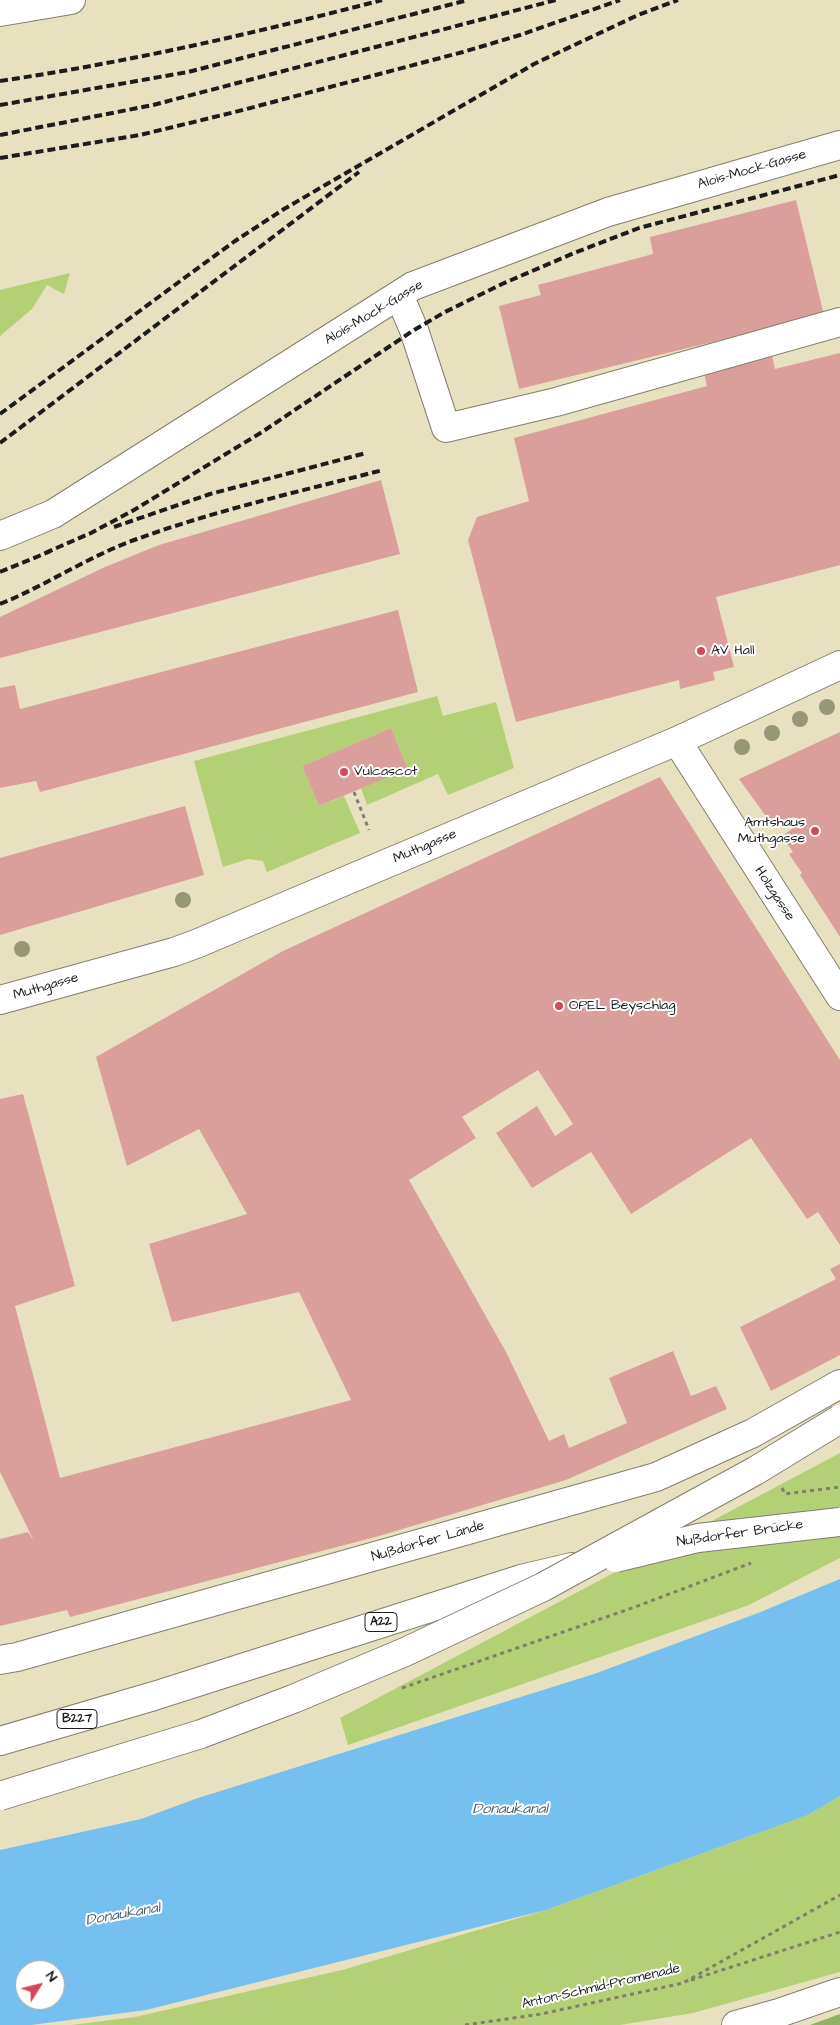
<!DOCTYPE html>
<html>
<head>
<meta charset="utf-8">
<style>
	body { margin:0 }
	#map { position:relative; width:840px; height:2025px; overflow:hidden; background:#e8e1bf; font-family:"Architects Daughter",sans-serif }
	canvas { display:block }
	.north { position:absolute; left:15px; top:1960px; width:50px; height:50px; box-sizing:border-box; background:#fff; border:1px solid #a4a4a4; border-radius:50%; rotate:54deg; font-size:14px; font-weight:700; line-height:20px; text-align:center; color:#1c1c1c }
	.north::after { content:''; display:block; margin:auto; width:18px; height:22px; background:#d1495b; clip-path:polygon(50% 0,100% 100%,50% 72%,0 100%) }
</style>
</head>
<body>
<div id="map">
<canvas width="840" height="2025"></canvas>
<div class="north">N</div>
</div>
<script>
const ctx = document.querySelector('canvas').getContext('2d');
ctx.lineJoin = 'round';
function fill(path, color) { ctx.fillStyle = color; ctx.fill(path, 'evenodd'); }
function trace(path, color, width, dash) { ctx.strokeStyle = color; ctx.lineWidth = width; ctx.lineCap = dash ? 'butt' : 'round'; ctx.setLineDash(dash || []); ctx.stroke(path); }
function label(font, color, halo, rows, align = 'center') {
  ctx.font = font + ' "Architects Daughter",sans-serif'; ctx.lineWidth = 4; ctx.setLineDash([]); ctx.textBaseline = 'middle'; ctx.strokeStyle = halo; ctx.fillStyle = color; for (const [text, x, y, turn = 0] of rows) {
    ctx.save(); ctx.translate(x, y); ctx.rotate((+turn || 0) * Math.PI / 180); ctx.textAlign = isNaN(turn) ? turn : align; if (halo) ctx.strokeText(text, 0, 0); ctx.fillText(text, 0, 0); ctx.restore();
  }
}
const green = new Path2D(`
	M70,273L64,294L47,285L32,309L0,336V290Z
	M437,696L443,716L496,702L514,768L448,795L438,774L367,805L361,788L408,769L391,728L302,766L319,806L344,796L360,833L267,872L263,861L248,859L223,867L194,761Z
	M840,1453V1558L749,1605L348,1745L340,1718Z
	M840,1796V1972L693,2013L620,2025H71L135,2017L342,1970L546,1910L808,1815Z`);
const forest = new Path2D(`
	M840,2014V2025H810Z`);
const water = new Path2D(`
	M840,1579V1796L808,1815L546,1910L146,2010L31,2025H0V1850L141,1819L195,1799L594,1674L758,1613ZM25,1970H55V2000H25Z`);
const building = new Path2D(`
	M796,200L824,315L519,389L499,306L541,295L538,285L653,254L650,237Z
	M771,351L775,369L840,353V565L716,597L734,667L713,672L715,680L680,689L679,680L516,722L468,540L477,517L529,501L514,438L707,386L703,368Z
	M381,480L400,554L0,658V617L105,567L159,545Z
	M398,610L418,692L40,792L36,781L0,788V688L15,685L20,709Z
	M391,728L408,769L319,806L302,766Z
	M840,732V937L800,875L802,873L789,854L793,852L782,836L799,824L794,817L773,826L739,779Z
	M660,777L840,1060V1245L818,1212L807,1219L751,1138L631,1214L591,1152L532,1188L496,1133L537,1106L555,1136L573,1124L538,1070L462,1117L476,1138L409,1180L506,1352L549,1441L564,1434L569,1448L627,1423L609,1378L673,1351L691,1396L716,1386L727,1409L566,1480L379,1536L70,1617L67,1610L0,1626V1539L28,1532L34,1541L0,1472V1099L23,1094L75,1286L15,1306L60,1478L351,1400L299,1292L172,1322L149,1244L247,1214L199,1129L127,1166L96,1057L283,951Z
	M185,806L204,875L0,935V858Z
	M840,1264V1355L771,1391L740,1327L836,1279L830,1269Z`);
const path = new Path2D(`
	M354,792L369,830
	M782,1488L785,1494L840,1487
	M402,1688L635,1607L751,1563
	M691,1980L840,1932
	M465,2025L541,2014L683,1983L840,1895`);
const minor = new Path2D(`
	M0,12L71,0
	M399,295L414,330L446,428L556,402L840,322
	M0,536L53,514L413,286L608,212L840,145
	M677,741L840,996
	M0,1000L174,952L196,944L677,741L840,665
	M0,1660L17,1657L656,1477L753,1433L840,1384`);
const highway = new Path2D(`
	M0,1741L154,1696L521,1579L572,1567
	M736,2025L779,2013L840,1992`);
const rail = new Path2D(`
	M0,81C129,62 256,33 382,0
	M0,105L188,72L468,0
	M0,135L153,105L556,0
	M0,158L140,135L235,112L463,52L520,35L620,0
	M0,414L187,276L235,241L284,209L534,64L638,15L678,0
	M0,443L359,172
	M114,527L210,494L366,453
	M45,553L91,533L134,510L262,432L414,330L445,312L502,284L574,253L639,228L840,175
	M0,572L51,551
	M0,604C47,585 89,556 137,539C217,510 301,491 383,470`);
const highwayBridge = new Path2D(`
	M616,1558L698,1538L840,1522
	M0,1796L201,1734L293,1699L405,1652L543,1587L755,1471L840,1419`);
const trees = [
	[827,707],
	[800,719],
	[772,733],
	[742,747],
	[183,900],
	[22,949]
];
const markers = [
	[701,651,5,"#d1495b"],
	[344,772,5,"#d1495b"],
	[815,831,5,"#d1495b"],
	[559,1006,5,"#d1495b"]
];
const shields = [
	[381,1622,32],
	[77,1719,40]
];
const shieldNames = [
	["A22",381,1622],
	["B227",77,1719]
];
const streetNames = [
	["Alois-Mock-Gasse",752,170,-16],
	["Alois-Mock-Gasse",374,313,-31],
	["Muthgasse",425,847,-23],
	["Holzgasse",774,894,57],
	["Muthgasse",46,987,-16],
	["Nußdorfer Brücke",740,1534,-8],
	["Nußdorfer Lände",428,1542,-16],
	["Anton-Schmid-Promenade",601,1987,-13]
];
const poiNames = [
	["AV Hall",711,651],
	["Vulcascot",354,772],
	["Amtshaus",805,823,"right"],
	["Muthgasse",805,839,"right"],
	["OPEL Beyschlag",569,1006]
];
const waterNames = [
	["Donaukanal",510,1810],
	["Donaukanal",123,1915,-10]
];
fill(green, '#b4d076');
fill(forest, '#8fb267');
fill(water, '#76c0ef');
fill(building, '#da9f9b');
trace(minor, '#827e6e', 30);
trace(highway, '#827e6e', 30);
trace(path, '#827e6e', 3, [4, 4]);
trace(minor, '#fff', 28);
trace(highway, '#fff', 28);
trace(rail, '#1c1c1c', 4, [8, 4]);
trace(highwayBridge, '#827e6e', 30, []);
trace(highwayBridge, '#fff', 28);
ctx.fillStyle = '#959777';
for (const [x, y] of trees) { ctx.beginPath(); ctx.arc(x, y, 8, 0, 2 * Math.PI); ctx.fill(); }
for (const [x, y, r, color] of markers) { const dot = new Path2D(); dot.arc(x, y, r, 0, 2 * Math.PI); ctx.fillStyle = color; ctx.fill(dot); trace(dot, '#fff', 2); }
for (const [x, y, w] of shields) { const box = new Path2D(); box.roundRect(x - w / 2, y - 9.5, w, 19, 4); ctx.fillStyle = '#fff'; ctx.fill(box); trace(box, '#1c1c1c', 1); }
label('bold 12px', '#1c1c1c', null, shieldNames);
label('14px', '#1c1c1c', '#fff', streetNames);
label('14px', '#1c1c1c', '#fff', poiNames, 'left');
label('italic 15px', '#405e70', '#fff', waterNames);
</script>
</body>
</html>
